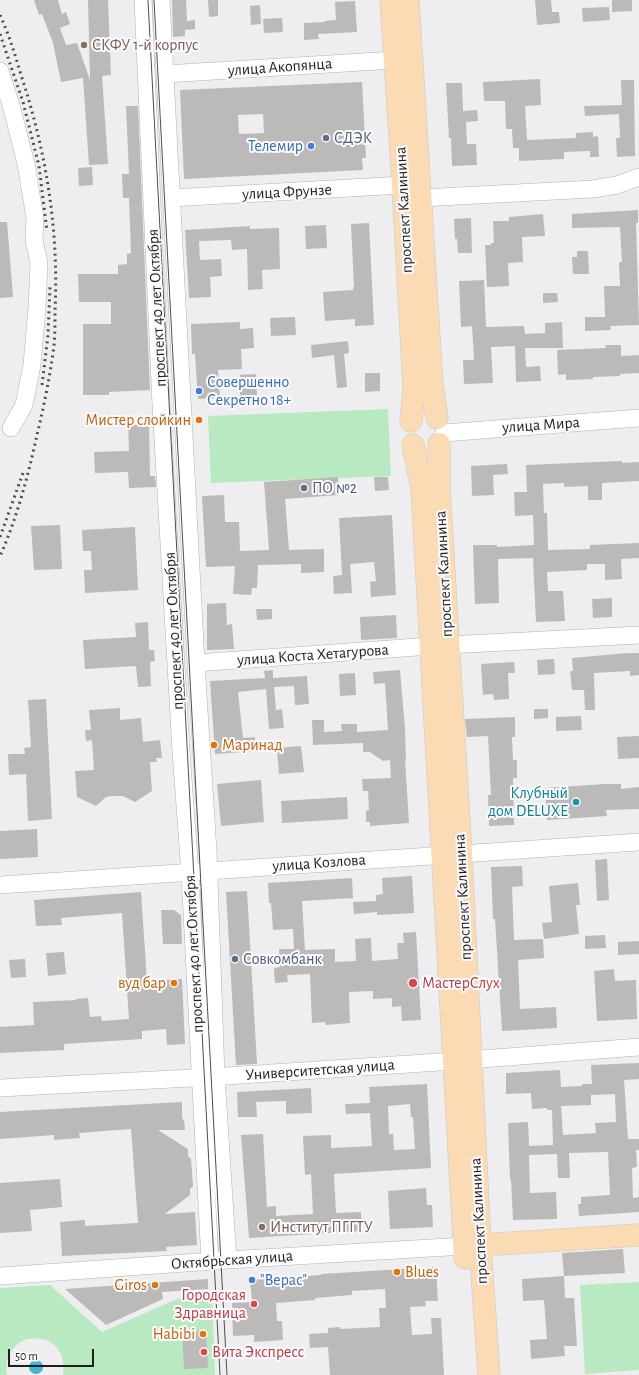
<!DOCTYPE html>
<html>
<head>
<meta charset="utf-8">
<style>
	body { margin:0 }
	#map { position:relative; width:639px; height:1375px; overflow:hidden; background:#eeeef0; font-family:"Alegreya Sans",sans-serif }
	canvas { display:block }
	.scale { position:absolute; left:8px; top:1349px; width:86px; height:18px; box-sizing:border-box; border:2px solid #1e1e1f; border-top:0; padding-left:5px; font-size:12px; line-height:14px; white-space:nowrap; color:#1e1e1f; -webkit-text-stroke:3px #fbfbfe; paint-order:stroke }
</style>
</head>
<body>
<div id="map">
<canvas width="639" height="1375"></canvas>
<div class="scale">50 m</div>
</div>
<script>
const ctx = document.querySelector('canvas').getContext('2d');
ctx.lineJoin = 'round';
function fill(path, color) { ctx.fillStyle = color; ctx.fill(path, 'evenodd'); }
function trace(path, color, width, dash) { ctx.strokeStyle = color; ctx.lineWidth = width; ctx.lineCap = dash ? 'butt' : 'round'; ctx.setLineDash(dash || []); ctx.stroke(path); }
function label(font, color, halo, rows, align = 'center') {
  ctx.font = font + ' "Alegreya Sans",sans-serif'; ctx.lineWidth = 4; ctx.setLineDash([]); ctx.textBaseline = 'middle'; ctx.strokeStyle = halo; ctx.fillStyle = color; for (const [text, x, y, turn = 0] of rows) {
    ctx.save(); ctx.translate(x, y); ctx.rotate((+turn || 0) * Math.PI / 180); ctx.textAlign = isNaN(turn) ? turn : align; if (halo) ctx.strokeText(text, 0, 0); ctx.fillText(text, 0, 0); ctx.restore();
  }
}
const green = new Path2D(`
	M388,409L391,476L211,483L208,416Z
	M639,1282V1370L585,1374L580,1285Z
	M50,1285L102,1332L177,1299L212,1296L215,1375H63C71,1326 0,1326 7,1375H0V1288Z`);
const water = new Path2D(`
	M29 1367a7 7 0 1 1 14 0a7 7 0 1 1-14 0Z`);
const building = new Path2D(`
	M34,0H58L62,14L66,12L70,24L60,28L66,45L77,43L90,80L88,0H108L111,75L102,76L108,164L89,165L83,78L61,82L53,43L42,14L39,15Z
	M172,0H186L187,21L195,20V29L185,30V36L173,37Z
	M208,0H218V16L209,17Z
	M535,0H551L552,12H559L560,23L537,25Z
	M612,0H632V11L612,12Z
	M355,1L357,32L318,34L319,39L304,40V23L325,22V21L336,20L335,2Z
	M260,5L261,24L251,25L250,6Z
	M609,7L610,20L583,22L582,8Z
	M282,18L283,32L264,33L263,19Z
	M540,79L541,105L525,106L527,140L576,138V133L593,132V137L598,136L599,157H590V151L564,152V159L519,161V148H513L512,129H506L505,101H484L483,82Z
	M621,80H634L635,156L617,157L616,138H620L619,114L585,116L584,106L622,105Z
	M362,82L366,158H362L363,170L184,179L180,90ZM263,114L264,133L239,134L238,115Z
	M446,83H462L463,111L477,110L478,121L466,122L467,144H476L477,165L452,166L451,138H449Z
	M126,106H138L150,390L109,392V395H83V324H111V302H79L78,274H118V265L127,264V254L131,253L129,198H123L122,174H129Z
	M92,167L93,185L79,186L78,168Z
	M638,210V223H636L639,325L610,326L611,330L585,331V317H605L604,286H620L619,262H622L620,227L572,228V214Z
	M543,214L545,236L522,237L523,262L508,263L509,286L487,287L485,245H491V243H494L493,221H509V217Z
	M471,218L472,253H458L457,239H455L454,219Z
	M0,222H7L13,297L0,298Z
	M369,223L374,325L355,326V319L325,321L323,292L353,290V287H354L351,224Z
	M326,225L327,248L306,249L305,226Z
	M250,226V229L279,228L280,269L262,270L263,289L248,290L247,249L232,250L231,240L199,241L200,260L221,259L222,276L210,277L211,297L189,298L185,230Z
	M577,251H588L589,274H573L572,257H577Z
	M484,280L486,327L524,326L525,334L545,333V323L562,322L563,348H525L526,367L540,366L541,381L516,382L515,346L491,347L493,383L464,384L463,360H474L472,326L461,327L459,281Z
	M543,293H557L558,302L543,303Z
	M295,317L296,335L271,336L270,318Z
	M240,322V329L253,328L254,348L241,349L242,369L218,370L220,398L198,399L195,354H192L191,324Z
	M348,341L349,353L344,354L347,387L337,388L334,355L312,358L311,345Z
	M605,345H621V356L639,355V373L620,374V376L593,377V379L566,380V374L558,375L557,350L606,348Z
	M365,373H380V391L365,392Z
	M256,374L257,396L240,397V375Z
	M149,424L150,476H155L156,487L129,488L128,472L95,473L94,452L129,451L128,425Z
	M622,461V463L639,462V481L602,483V500H588V486L564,487V483L543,484L544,513H547L548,550L590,549V545L639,543V558L621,559L622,579L605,580V564H587V570L547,572L548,591H563L565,621L536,622L533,558L498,559L499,603L475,604L473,545H497V547L534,545L533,515L515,516L514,492H527L526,465Z
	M507,464L508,474L493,475L494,495L472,496L471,466Z
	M338,477L339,495L285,499L289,550L324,549V572L301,573V564L258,565L257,588H252L251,595L233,594L235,566L206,567L202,496L224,495L225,522H239L240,551L269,550L264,482Z
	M374,477H388L389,490L375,491Z
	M392,515L396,595L371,597L370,582L376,581L374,562L350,564L352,593L334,594L333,576L342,575L339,518Z
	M60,525L62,569L34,570L31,526Z
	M135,527L138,590L85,593L84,570H92L91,551H83L82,530Z
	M612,598V617L593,618L592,599Z
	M226,603L227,625L232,624L234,649L207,650V604Z
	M256,609H272V619L257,620Z
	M396,615L397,638L361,640L360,617Z
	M148,622L149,650H154L155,661L150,662L151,686L138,687L136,666L85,669L83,640L136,637L135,623Z
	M628,653H639V675L630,676V671L594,673L595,710H585L584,690H572L570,671H573L572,658Z
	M554,659L555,674L538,675L537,660Z
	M514,662L515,673H508L509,699L494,700L493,694L483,695L481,664Z
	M273,670V678L307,676L309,704L295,705L294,686L274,687L276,710L282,709L284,728L269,729L266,689L238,692L243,738L255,737L256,751L215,754L210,681L265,678L264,671Z
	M400,670L405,729L406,759H405L409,823L370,826V822H366V811L369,810L368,791H363L362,779L391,778L390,760L383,761L370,752H363V743L313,745L312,720H324V732L342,731L341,724H357V732L388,730L385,683L374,684L373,672Z
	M355,673L356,695L340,696L339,674Z
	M46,699L52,819L28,821L26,774L9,775L8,754H25L24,748L31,747L28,700Z
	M120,708V720L141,718L143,742L160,740L162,758H156L157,762H150L152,791L135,802L123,796H111L106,797L96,806L77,797L75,771L94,770L92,740L86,741L85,730H91L89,710Z
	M534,709H548V718L534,719Z
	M581,716L582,730L556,731V717Z
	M515,717V737H512L513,760H517V778H513L514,825L489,826L488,795H491L488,736L467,737L465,719Z
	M639,736V758L618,759L617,737Z
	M301,746L304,772L279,774L277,748Z
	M261,780L264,822L221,826L217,784Z
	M605,784H621V789L639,787V809L606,810L607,816L547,820L545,788Z
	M347,797L348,819L282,823L281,801Z
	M37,829L38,857L0,859V831Z
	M607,859L609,900L597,901L595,860Z
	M522,866L523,886L512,887L514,940L543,939L544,958L518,960L520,1009L556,1007L557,1028L502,1031L495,919H493L491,867Z
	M412,876L414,913L377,915V912L354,914L353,902L376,901V895L383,894L382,878Z
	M352,878L353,898L302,901L305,950L335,949V962L356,961L355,939L371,938L372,961L398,959L397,943H404L403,933L416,932L421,1020L402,1021L401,1006L392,1007V998L373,999V991L349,992L350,1023L326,1025L325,1022L312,1023L310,974L287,975L288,982L275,983L274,968L280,967L279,949H294L293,929L273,930L271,903H269L268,883Z
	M578,883L580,905H576L579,934L544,939L542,923L552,922L549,886Z
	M247,891L257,1064L236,1065L226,892Z
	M141,892L147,981L182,979L185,1044L167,1045L166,1029L142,1031V1039L64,1044V1050L0,1053V1027L34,1025L33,1002L76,1000V999L88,998L90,1017L101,1016L102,1021L129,1019L122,913L61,918L62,925L36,926L34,900Z
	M161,910H174L181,915L182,944H163Z
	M605,935L606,948L585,949V936Z
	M639,941V954L618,955V942Z
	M64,952L66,974L48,976L46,953Z
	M25,959L26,977L11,978L9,960Z
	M614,969L615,981L636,980L637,1019L597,1021L594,971Z
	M639,1063V1079L624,1080L628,1139H639V1150H636L637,1167L632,1168L633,1198L639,1197V1212L579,1216L578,1204H581V1197L610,1195L608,1152L569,1153L570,1178H558L557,1154L529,1155L530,1193L556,1192L557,1219L513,1220L511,1179H510L508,1123L528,1122L529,1146L553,1145L552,1110H547V1108L532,1109L531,1093L506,1094V1073L560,1070L561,1087L582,1086V1084H592L591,1065ZM615,1094L616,1122L595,1123L596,1133L563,1135L561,1106L591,1105V1095Z
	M427,1084L431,1168L334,1174L336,1213L361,1212L362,1231L249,1238L241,1135L263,1134L267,1207L276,1206V1216L313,1214L311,1174L305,1175L303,1136L331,1135V1148L372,1146L370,1113L346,1114L345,1104L370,1103L369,1087ZM410,1104L411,1117H413L415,1149L394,1150L393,1134H389L388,1106Z
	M311,1088L312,1113L286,1114V1101L256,1102L257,1117H238L237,1092Z
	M182,1102V1119L184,1120L185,1130H158L188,1149V1156L191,1159L193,1186L190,1189V1195L165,1214L195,1212L197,1245L166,1247L167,1251L62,1256L60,1222L85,1220V1226L138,1223L131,1129L79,1133L80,1138L54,1140V1135L0,1139V1112Z
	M60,1179L62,1207L30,1210L32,1231L0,1233V1183Z
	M426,1188L427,1205H432L433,1227L390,1229L388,1191Z
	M623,1249L625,1273L564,1276L562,1253Z
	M436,1267L438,1301H425L426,1306L410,1307L412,1335L432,1334L431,1318H441L444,1375H330L328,1347L310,1348L309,1334L328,1333V1328L340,1327V1329L380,1327L379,1308H386L385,1289L352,1291V1295L315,1298V1300L276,1303L277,1321H282L283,1340L254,1342V1335L233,1336L232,1303L252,1302L250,1280L321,1275V1274Z
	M564,1276L565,1298H574L577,1346H564L565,1356L531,1359L530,1340L547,1339L544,1300L523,1301L522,1279Z
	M208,1279V1289L162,1292L163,1299L106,1325L65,1289Z
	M206,1331L208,1368L184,1369L182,1332Z`);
const minor = new Path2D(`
	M143,0L161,405L181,751L190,874L210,1262
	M161,0L196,663L208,851L216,1076L228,1260
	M0,71L11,105L26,164L35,218L34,240L39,263L37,308L32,365L24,405L11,428
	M165,74L395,60
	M171,198L403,185
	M420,198L593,189L617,185L639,177
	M444,433L639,418
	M448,645L639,635
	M196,663L431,646
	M0,885C213,872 426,855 639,842
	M0,1088L211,1077L455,1061L639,1047
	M0,1276L228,1260L465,1246`);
const major = new Path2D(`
	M391,0L403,185L414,387L411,421
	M408,0L432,385L437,418
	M439,444V489L461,853L480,1245L489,1375
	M413,445L422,489L465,1258
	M480,1245L639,1235`);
const tram = new Path2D(`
	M148,0L220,1375
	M154,0L227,1375`);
const rail = new Path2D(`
	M0,15C9,35 15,54 21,75C46,151 59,230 55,310C55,322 55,334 54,346C50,376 44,406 37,435C28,476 17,518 0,556
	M0,34L23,102L39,166L47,231
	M42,385L48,335L50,287
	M0,537L23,473`);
const markers = [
	[84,45,4,"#8d6e63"],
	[326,138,4,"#5c6f8a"],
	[311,146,4,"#3f7fe0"],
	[199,391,4,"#3f7fe0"],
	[199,420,4,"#e8710a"],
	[304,488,4,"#5c6f8a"],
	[214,745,4,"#e8710a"],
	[576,802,4,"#0f9aa8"],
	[235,959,4,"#5c6f8a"],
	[174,983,4,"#e8710a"],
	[413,983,5,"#e0444e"],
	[262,1227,4,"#8d6e63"],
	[397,1272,4,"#e8710a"],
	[252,1280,4,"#3f7fe0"],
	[155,1285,4,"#e8710a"],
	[254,1304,4,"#e0444e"],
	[203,1334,4,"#e8710a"],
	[204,1352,4,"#e0444e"]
];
const educationNames = [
	["СКФУ 1-й корпус",92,45],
	["Институт ПГГТУ",270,1227]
];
const streetNames = [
	["улица Акопянца",280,67,-4],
	["улица Фрунзе",287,192,-3],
	["проспект Калинина",404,210,-93],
	["проспект 40 лет Октября",157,308,-93],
	["улица Мира",541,425,-4],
	["проспект Калинина",444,574,-93],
	["проспект 40 лет Октября",174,631,-93],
	["улица Коста Хетагурова",313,655,-4],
	["улица Козлова",319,863,-4],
	["проспект Калинина",463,897,-93],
	["проспект 40 лет Октября",194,954,-93],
	["Университетская улица",320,1070,-4],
	["проспект Калинина",479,1221,-93],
	["Октябрьская улица",232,1260,-4]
];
const serviceNames = [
	["СДЭК",334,138],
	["ПО №2",312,488],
	["Совкомбанк",243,959]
];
const shopNames = [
	["Телемир",303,146,"right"],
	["Совершенно",207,382],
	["Секретно 18+",207,400],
	["\"Верас\"",260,1280]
];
const foodNames = [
	["Мистер слойкин",191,420],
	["Маринад",222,745,"left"],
	["вуд бар",166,983],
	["Blues",405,1272,"left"],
	["Giros",147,1285],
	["Habibi",195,1334]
];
const cultureNames = [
	["Клубный",568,793],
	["дом DELUXE",568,811]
];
const healthNames = [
	["МастерСлух",422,983],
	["Городская",246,1295,"right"],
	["Здравница",246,1313,"right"],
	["Вита Экспресс",212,1352]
];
fill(green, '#b8e9c1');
fill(water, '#43b6d5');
fill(building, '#bcbab8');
trace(minor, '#b2b2b5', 18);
trace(major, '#c9c9c9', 23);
trace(minor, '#fff', 17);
trace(major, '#fadbb3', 22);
trace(tram, '#4e4e4f', 1);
trace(rail, '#4e4e4f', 3, [2, 4]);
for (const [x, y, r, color] of markers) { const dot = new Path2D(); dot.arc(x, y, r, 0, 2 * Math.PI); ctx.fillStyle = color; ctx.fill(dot); trace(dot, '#fbfbfe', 1.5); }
label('16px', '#785e54', '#fbfbfe', educationNames, 'left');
label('16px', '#1e1e1f', '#fbfbfe', streetNames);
label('16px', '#4e5e75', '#fbfbfe', serviceNames, 'left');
label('16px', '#366cbe', '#fbfbfe', shopNames, 'left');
label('16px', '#c56008', '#fbfbfe', foodNames, 'right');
label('16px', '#0d838f', '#fbfbfe', cultureNames, 'right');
label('16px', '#be3a42', '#fbfbfe', healthNames, 'left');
</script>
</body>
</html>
